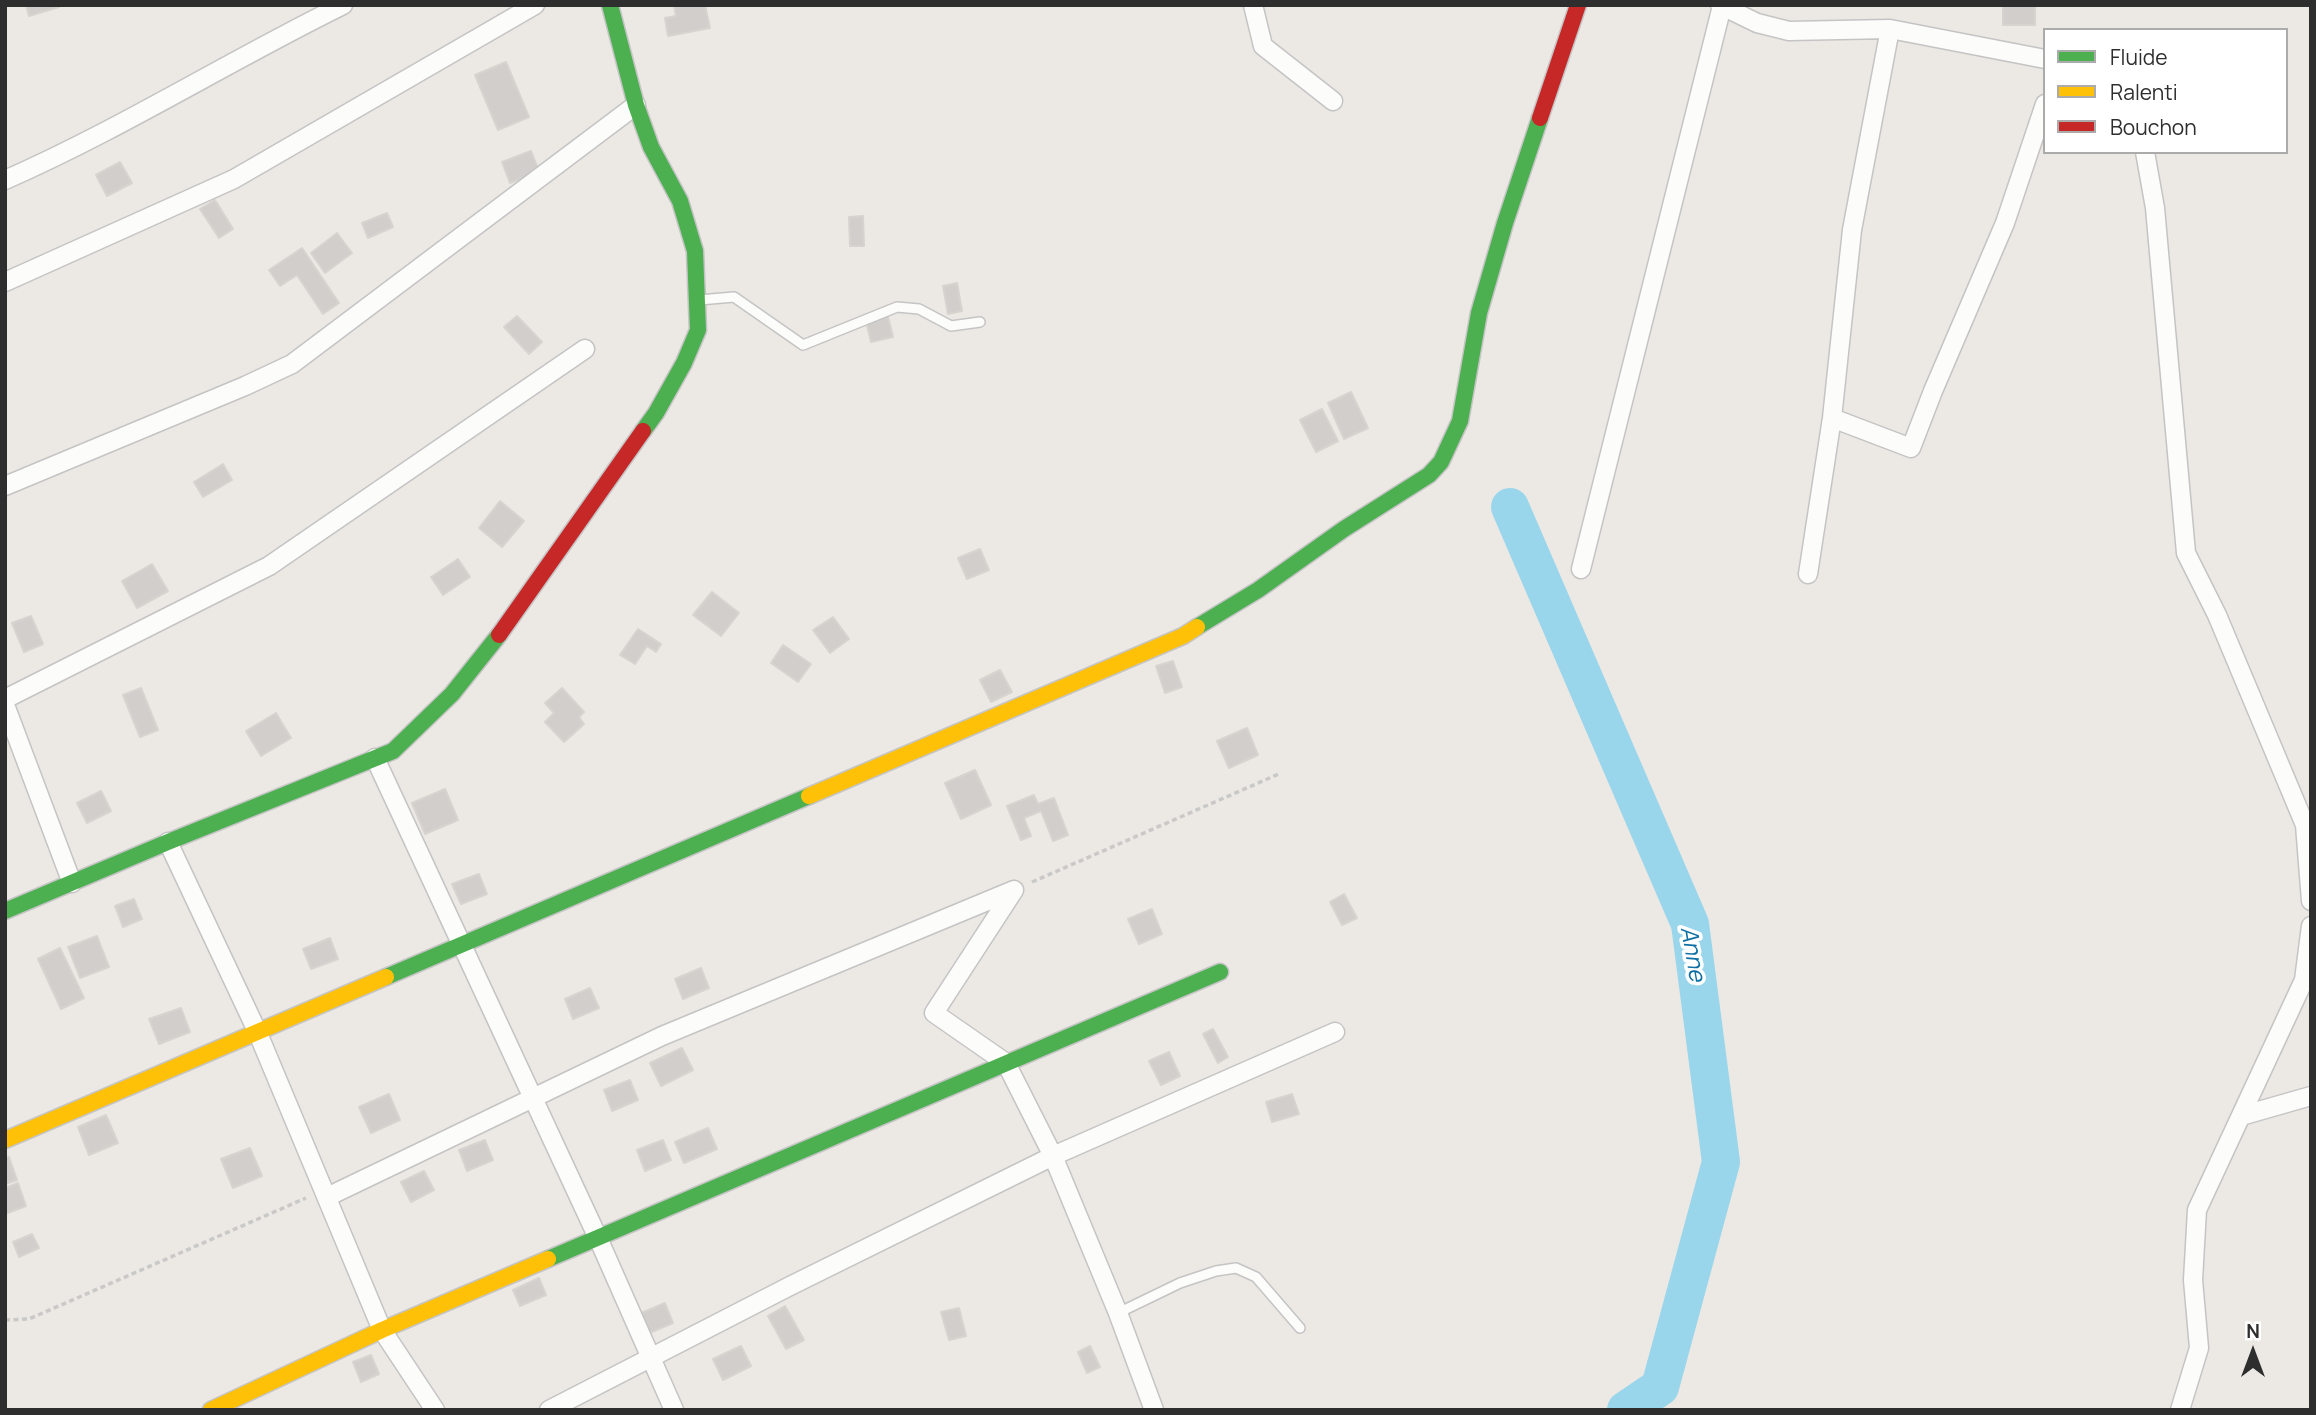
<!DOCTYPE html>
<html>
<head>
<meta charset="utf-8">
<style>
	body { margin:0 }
	#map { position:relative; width:2316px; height:1415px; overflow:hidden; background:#ece8e4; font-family:Manrope,sans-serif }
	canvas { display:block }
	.frame { position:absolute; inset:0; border:7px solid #2e2e2e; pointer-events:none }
	.legend { position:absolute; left:2043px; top:28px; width:245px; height:126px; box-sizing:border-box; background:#fff; border:2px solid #ababab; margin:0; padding:9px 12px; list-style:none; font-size:21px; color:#2e2e2e }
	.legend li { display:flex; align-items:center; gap:14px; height:35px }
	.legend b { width:35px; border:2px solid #ababab }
	.north { position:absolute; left:2218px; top:1317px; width:70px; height:70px; -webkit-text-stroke:5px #fff; paint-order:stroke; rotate:0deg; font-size:19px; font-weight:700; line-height:28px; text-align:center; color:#2e2e2e }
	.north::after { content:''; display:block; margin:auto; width:24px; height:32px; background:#2e2e2e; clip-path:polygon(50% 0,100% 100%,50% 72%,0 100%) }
</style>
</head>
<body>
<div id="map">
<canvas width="2316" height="1415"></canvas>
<div class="frame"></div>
<ul class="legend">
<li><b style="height:9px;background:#4caf50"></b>Fluide</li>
<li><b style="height:9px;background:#ffc107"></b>Ralenti</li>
<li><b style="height:9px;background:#c62828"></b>Bouchon</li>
</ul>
<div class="north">N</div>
</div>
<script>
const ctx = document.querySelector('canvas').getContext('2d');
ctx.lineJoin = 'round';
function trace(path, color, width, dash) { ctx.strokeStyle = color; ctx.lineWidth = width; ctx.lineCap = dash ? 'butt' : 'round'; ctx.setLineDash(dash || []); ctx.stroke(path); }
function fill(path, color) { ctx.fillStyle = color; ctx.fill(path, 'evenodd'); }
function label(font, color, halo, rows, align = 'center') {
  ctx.font = font + ' Manrope,sans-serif'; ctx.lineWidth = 7; ctx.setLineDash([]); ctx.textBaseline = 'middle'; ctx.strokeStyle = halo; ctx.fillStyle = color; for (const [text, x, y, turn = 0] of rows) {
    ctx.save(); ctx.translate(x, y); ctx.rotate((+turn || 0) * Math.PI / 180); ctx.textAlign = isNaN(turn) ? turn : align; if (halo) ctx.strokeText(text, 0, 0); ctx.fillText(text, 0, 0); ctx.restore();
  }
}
const river = new Path2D(`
	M1510,507L1690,924L1721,1162L1660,1387L1626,1410`);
const building = new Path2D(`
	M26,5H58L59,7L29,16Z
	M674,5H705L710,28L668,36L665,18L676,16Z
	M2003,5H2035V25H2003Z
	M506,62L529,117L498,130L475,75Z
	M531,151L539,171L510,183L502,162Z
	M120,162L132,183L107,196L96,175Z
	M215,200L233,229L219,238L200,209Z
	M387,213L393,227L368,238L362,223Z
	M863,216L864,246H850L849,217Z
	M337,233L352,253L325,273L311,253Z
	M302,248L339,303L323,314L297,275L280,286L269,270Z
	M957,283L962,311L948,314L943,286Z
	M517,316L542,342L529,354L504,327Z
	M888,317L893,337L871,342L866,321Z
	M1351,392L1368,428L1344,439L1328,403Z
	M1322,409L1338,441L1316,452L1300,420Z
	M223,464L232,480L203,497L194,482Z
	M500,501L524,521L502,547L479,528Z
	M980,549L989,570L967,579L958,558Z
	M458,559L470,577L443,595L431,577Z
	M152,564L168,591L137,608L122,581Z
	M712,592L739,613L721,636L693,615Z
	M31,616L43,644L24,652L12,623Z
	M833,617L849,639L830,653L813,630Z
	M638,629L661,644L656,652L647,646L635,664L620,655Z
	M783,645L811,664L798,682L771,663Z
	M1173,661L1182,687L1165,693L1156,666Z
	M1000,670L1012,692L991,702L980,680Z
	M141,688L158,730L140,737L123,695Z
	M562,688L584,712L579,717L584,724L564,742L545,722L554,713L545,703Z
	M276,713L291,738L261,756L246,731Z
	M1247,728L1258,755L1229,768L1217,741Z
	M975,770L991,805L961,819L945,783Z
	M445,789L458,820L425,834L412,803Z
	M101,791L111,811L87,823L77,803Z
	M1034,795L1038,804L1054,798L1068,835L1053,841L1041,811L1024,818L1031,836L1021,840L1007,806Z
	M479,874L487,894L461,904L452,884Z
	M1344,894L1357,918L1342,925L1330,902Z
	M134,899L142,919L123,927L115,906Z
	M1152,909L1162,934L1139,944L1128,919Z
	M97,936L109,967L80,978L68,947Z
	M330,938L338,959L311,969L303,949Z
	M60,948L84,998L61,1009L38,959Z
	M701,968L709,988L683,999L675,979Z
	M590,988L599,1008L573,1019L565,999Z
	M181,1008L190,1032L159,1044L149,1019Z
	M1213,1029L1228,1057L1218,1063L1203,1034Z
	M682,1048L693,1070L661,1086L650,1063Z
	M1169,1052L1180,1076L1161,1085L1149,1061Z
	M630,1080L638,1100L612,1111L604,1090Z
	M389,1094L400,1120L371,1133L359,1107Z
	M1292,1094L1299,1114L1272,1122L1266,1102Z
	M106,1115L118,1143L89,1155L78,1127Z
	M708,1128L717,1149L684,1163L675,1142Z
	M485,1140L493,1160L467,1171L459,1150Z
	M663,1140L671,1160L645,1171L637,1150Z
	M250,1148L262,1176L233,1188L221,1159Z
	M9,1157L17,1180L5,1184V1158Z
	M424,1171L434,1190L411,1202L401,1182Z
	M18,1183L26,1206L5,1214V1188Z
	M32,1234L39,1248L19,1257L13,1242Z
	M539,1278L546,1295L520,1306L513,1290Z
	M665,1303L673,1323L647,1334L639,1314Z
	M785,1306L804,1340L786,1349L768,1316Z
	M959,1308L966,1336L949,1340L941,1312Z
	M741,1346L751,1366L723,1380L713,1359Z
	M1090,1346L1100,1367L1087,1373L1078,1352Z
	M371,1355L379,1374L361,1382L353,1362Z`);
const path = new Path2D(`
	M1032,882L1281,773
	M5,1320L29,1319L306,1198`);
const lane = new Path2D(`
	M699,300L734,297L803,345L897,307L919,309L951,326L980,322
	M1118,1313L1180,1283L1216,1271L1236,1268L1256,1277L1300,1328`);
const street = new Path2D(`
	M1253,5L1263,46L1333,101
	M1720,5L1757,23L1789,31L1890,29L2045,59
	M2145,152L2155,208L2186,553L2217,615L2305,825L2311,901
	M5,180C121,129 229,61 343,5
	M5,282L234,179L535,5
	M1832,418L1911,448L1933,391L2005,223L2045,104
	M5,486L245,386L292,364L636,105
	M1581,569L1722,6
	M1808,574L1832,418L1852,230L1890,29
	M5,699L269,566L585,349
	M5,705L72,883
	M375,758L598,1238L674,1410
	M168,842L257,1031L382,1330L435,1410
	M1014,890L934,1013L1006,1063L1053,1156L1118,1313L1154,1410
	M2241,1116L2311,1096
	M327,1197L662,1036L1014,890
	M549,1410L790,1286L1053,1156L1335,1032
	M2180,1410L2199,1348L2193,1280L2197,1210L2304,980L2311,926`);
const fast = new Path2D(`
	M610,5L636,105L651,147L680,201L695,251L698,330L684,363L656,413L643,431
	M1197,627L1258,590L1344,529L1429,475L1441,462L1460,421L1479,313L1505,223L1540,118
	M5,911L168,842L393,751L452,694L499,635
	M386,977L809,796
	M548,1259L1220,972`);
const slow = new Path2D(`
	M809,796L1183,636L1197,627
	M5,1140L386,977
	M211,1410L382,1330L548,1259`);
const jam = new Path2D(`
	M1540,118L1578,5
	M499,635L643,431`);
const waterNames = [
	["Anne",1692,954,80]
];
trace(river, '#99d6ec', 38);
fill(building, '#d1cecb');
trace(building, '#d7d4d0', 2);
trace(lane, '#c5c4c5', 12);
trace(street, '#c5c4c5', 21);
trace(fast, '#c5c4c5', 19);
trace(slow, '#c5c4c5', 19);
trace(jam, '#c5c4c5', 19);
trace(path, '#c9c9c8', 3.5, [5, 3.5]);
trace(lane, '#fcfcfb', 9);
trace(street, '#fcfcfb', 18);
trace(fast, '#4caf50', 16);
trace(slow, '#ffc107', 16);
trace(jam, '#c62828', 16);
label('italic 23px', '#0d6fa3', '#fff', waterNames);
</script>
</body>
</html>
